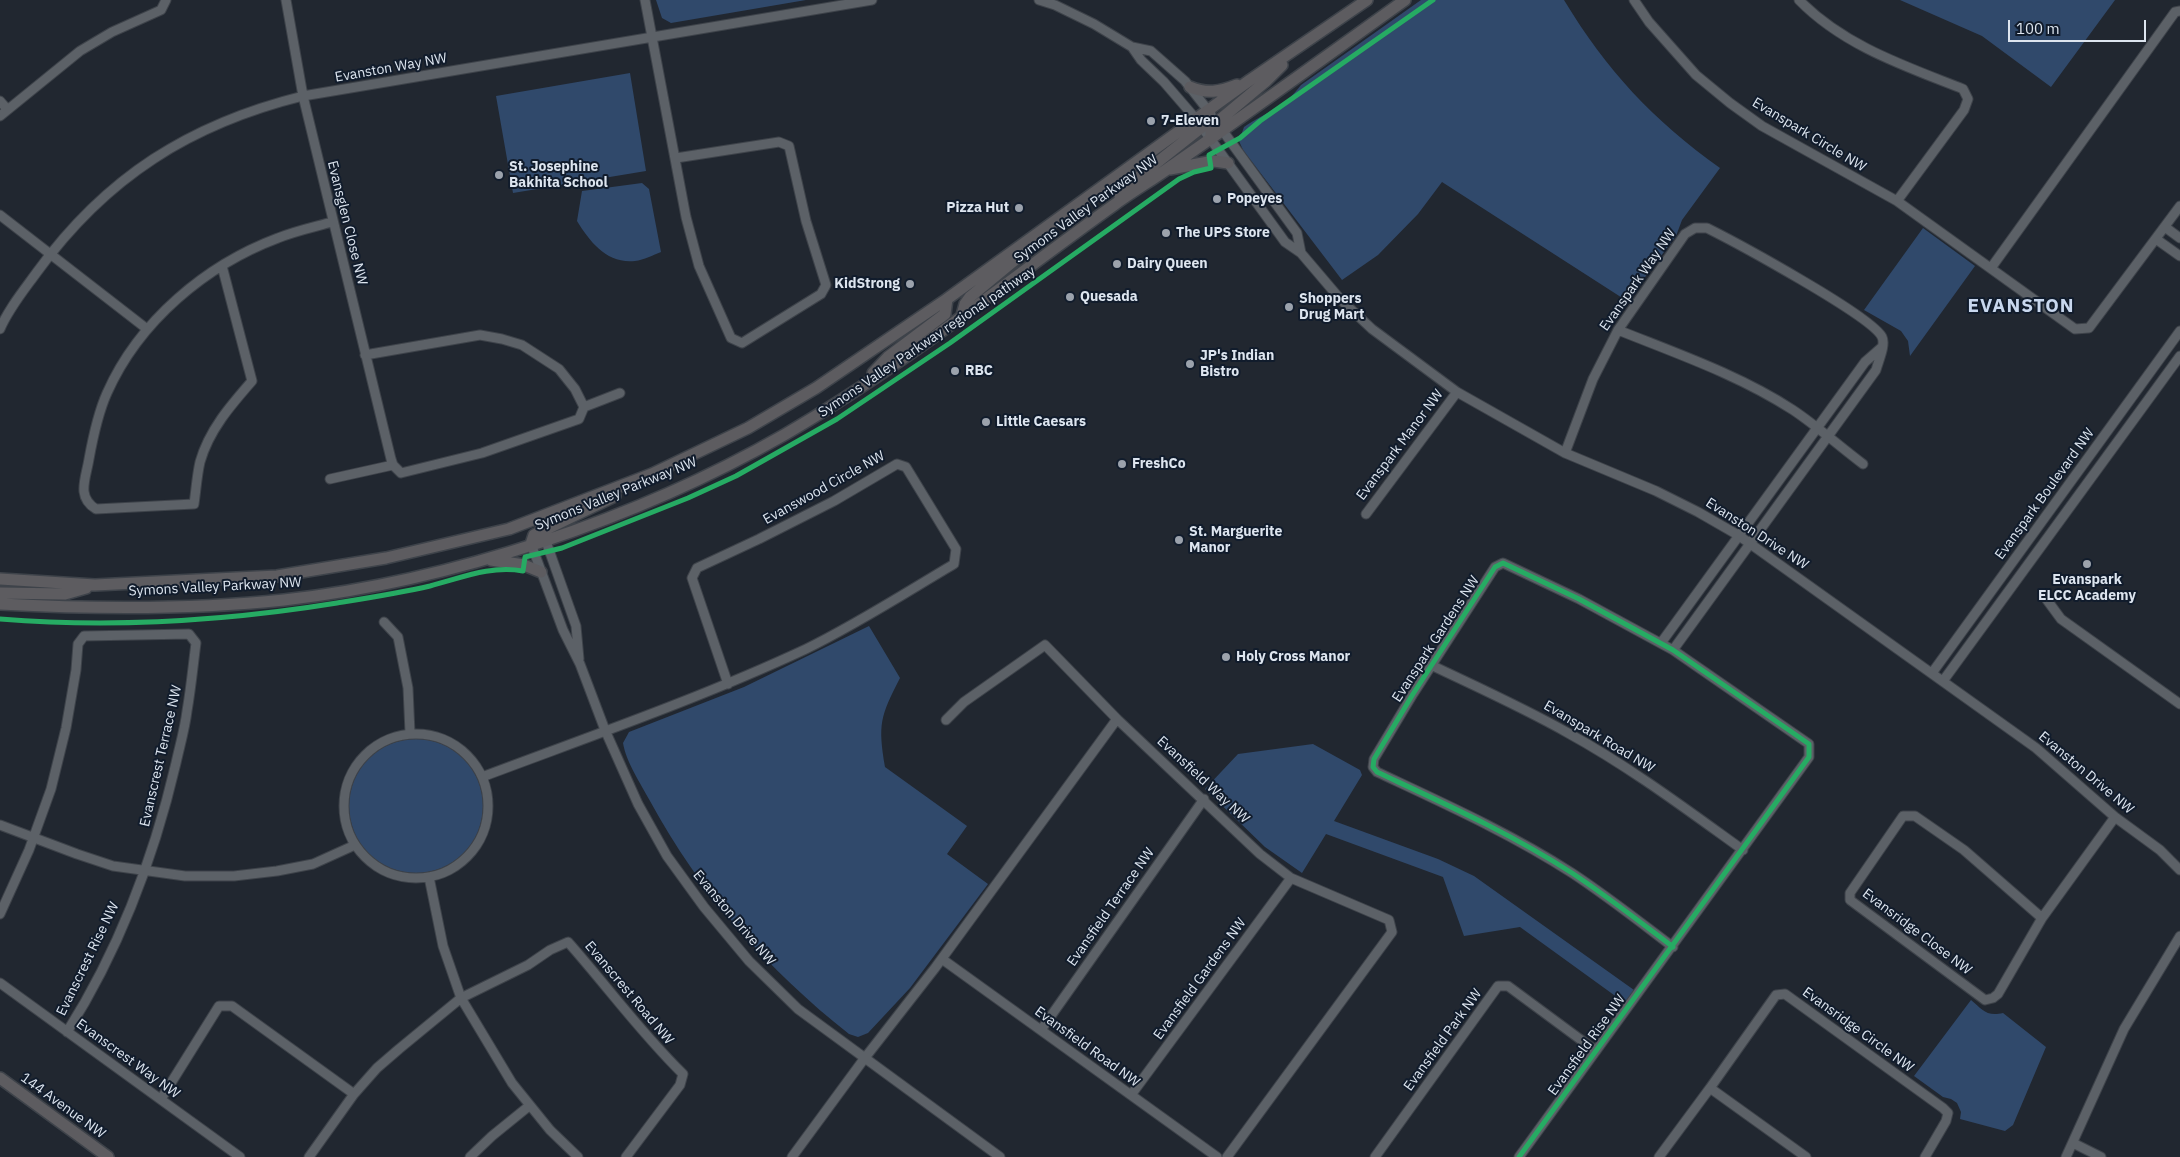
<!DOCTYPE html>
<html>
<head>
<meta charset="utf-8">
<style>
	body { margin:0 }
	#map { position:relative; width:2180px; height:1157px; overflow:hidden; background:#212730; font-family:"IBM Plex Sans",sans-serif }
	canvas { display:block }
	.scale { position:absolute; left:2008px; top:20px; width:138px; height:22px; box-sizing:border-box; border:2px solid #dde5ef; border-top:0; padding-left:6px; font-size:15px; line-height:18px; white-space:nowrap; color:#dde5ef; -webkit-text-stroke:4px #111c2c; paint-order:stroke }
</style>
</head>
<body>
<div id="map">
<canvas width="2180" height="1157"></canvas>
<div class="scale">100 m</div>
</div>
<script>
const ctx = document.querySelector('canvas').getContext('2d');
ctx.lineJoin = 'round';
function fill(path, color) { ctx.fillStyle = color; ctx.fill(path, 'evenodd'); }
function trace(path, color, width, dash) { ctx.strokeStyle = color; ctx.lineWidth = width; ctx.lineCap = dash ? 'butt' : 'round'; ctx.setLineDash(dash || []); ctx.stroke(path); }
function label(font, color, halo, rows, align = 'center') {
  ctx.font = font + ' "IBM Plex Sans",sans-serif'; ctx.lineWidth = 4; ctx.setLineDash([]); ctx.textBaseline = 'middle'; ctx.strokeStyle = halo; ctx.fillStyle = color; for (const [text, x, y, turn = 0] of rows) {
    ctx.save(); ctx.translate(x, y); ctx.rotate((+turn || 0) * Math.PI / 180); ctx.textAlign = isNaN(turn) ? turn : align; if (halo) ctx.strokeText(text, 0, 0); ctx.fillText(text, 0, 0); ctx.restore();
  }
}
const green = new Path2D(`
	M656,0H806L671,23L662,18Z
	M1421,0H1564C1607,71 1653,120 1720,168L1682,220L1676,236L1627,301L1442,182L1418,214L1378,255L1342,280L1243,150L1239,141L1244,127C1266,112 1284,108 1301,85Z
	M1900,0H2115L2051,87L1982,36Z
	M630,73L646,171L513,193L496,96Z
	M642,183L649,189L661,252C653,255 644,260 635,261C607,264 590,242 577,221L582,191Z
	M1923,228L1975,266L1910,356L1908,341L1901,331L1864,310Z
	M869,626L900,678C880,717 878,724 885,767L967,826L947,854L988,884L910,988L868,1033L858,1037L849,1034C768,970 700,893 650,801C641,784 626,762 623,743L629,732L744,687Z
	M349 806a67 67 0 1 1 134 0a67 67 0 1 1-134 0Z
	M1313,744L1360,770L1362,775L1334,821L1438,859L1474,876L1634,990L1625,1003L1520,927L1464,936L1443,877L1326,834L1302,873L1265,847L1205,789L1238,754Z
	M1971,1000C1982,1009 1986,1017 2003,1013L2046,1047L2013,1125L2005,1131L1960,1119L1961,1112L1957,1103L1951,1099L1943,1097L1914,1076Z`);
const minor = new Path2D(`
	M286,0L303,96L391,459L393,465L401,473L482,453L579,419L584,407L575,389L559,369L522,345L502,339L480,335L365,355
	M645,0L686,217L699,266L731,338L742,343L821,294L826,285L806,221L789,146L779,142L676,158
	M1039,0L1055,5L1094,24L1132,47L1151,51L1185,81L1211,114
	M1634,0L1649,22L1696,75L1730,103L1762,126L1897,201L2075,329L2089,328L2180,206
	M1799,0C1844,46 1905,66 1963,89L1968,99L1964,110L1897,201
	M1132,47L1141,60L1164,82L1196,119L1285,242L1301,253L1341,300L1372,329L1457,392L1565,453L1656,491L1698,512L1738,535L2036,748L2115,817L2160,850L2180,870
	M0,101L7,109
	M0,116L80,51L112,32L161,10L166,0
	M1220,127L1297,233L1301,253
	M0,215L147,329
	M2165,227L2180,238
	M2156,239L2180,256
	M222,266L252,381C231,405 209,430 200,462C197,475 196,490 194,504L96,509C76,497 86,478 89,459C93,437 98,413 107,393C139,321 206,265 278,238C295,231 314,227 332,222
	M1991,268L2175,12L2180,11
	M0,329C9,308 24,290 37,272C106,177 190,124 303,96L872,0
	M1618,330C1678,354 1739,375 1793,410C1817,426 1839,446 1863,464
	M584,407L620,393
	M1565,453L1593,379L1618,330L1685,234L1695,228H1707C1735,242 1872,316 1882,337C1886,345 1878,362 1876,370L1673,650
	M330,479L393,465
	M1366,514L1457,392
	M538,519L576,626L579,659
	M531,544L563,630L580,664L605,730L638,804L667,856L704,907L749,961L798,1009L1000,1157
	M2047,600L2061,619L2180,704
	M384,622L398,637L408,688L410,733
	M1661,643L1865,362L1881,348
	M1431,665C1477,687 1524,708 1568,733C1630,767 1686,809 1743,850
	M1932,673L2180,331
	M1943,681L2180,356
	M946,720L964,702L1045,645L1117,719
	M344 806a72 72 0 1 1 144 0a72 72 0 1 1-144 0Z
	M482,777C591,736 701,698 806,649C857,624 905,593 954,564L956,549L906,467L897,464L834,501L759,539L697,568L692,578L728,684
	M0,825L77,854L113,866L185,876H234L277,871L313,864L355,845
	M429,877L443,946L461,998L512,1083L550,1130L578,1157
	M0,914L29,850L51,789L66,728L76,670L78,644L84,636L189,634L196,643C193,666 191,688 187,711C185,728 180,745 176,763C154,857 119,950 67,1032
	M2042,918L1964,850L1915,816H1903L1850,893V900L1985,1000L1993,998L1998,994L2042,918L2115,817
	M942,959L1217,1157
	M0,983L240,1157
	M1041,1030L1204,799
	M1131,1095L1291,878
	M161,1099L219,1006H232L354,1094
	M2073,1143L2101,1157
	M309,1157L354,1094L377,1068L399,1049L461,998L528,965L550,950L568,942C607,986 641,1033 683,1074L680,1085L626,1157
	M470,1157L492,1136L529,1106
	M792,1157L864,1059L935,968L1117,719L1260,854L1291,878L1389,920L1392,932L1227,1157
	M1375,1157L1498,986H1508L1596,1051
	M1519,1157L1809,757V744L1673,650L1579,599L1503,563L1495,567L1413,694L1374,759L1373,767L1377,772C1443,803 1510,833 1572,873C1607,896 1640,922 1673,947
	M1659,1157L1710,1088
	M1806,1157L1710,1088L1776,995L1785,994L1943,1108L1948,1113L1946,1121L1925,1157
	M2066,1157L2124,1029L2180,936`);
const major = new Path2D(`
	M1190,87C1207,94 1219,92 1237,85
	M1211,139V131L1216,123L1265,82L1282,65
	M1170,169L1214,161L1228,163
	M1120,197L1121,191L1202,127L1207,122L1209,110
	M961,319L965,304L970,297L1039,240
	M873,373L888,357L945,314L947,299
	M531,544L534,535L615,496
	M491,560L524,565L541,572
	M0,579L95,585L277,576L386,558L509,529L652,474L748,428L816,388L947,299L1250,80L1367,0
	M0,593L65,594L86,588
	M0,604C94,609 190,610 284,600C452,581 637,519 784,435C900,368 1005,283 1114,205C1133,191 1154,179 1173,165C1251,111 1328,55 1405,0
	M0,1078L108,1157`);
const cycleway = new Path2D(`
	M0,619C113,628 226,621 337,603C368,598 400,593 430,586C461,578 491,565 523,571L525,557L562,548L688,498L736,476L837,419L950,343L1179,179L1194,172L1211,168L1209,155L1240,138L1260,121L1433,0
	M1519,1157L1809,757V744L1673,650L1579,599L1503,563L1495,567L1413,694L1374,759L1373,767L1377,772C1443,803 1510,833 1572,873C1607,896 1640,922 1673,947`);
const markers = [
	[1151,121,5,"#9ba2ac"],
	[499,175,5,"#9ba2ac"],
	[1217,199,5,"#9ba2ac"],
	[1019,208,5,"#9ba2ac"],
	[1166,233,5,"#9ba2ac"],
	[1117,264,5,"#9ba2ac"],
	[910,284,5,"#9ba2ac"],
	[1070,297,5,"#9ba2ac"],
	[1289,307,5,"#9ba2ac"],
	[1190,364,5,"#9ba2ac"],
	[955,371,5,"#9ba2ac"],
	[986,422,5,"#9ba2ac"],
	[1122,464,5,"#9ba2ac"],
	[1179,540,5,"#9ba2ac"],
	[2087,564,5,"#9ba2ac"],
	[1226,657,5,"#9ba2ac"]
];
const streetNames = [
	["Evanston Way NW",391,68,-10],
	["Evanspark Circle NW",1809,135,31],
	["Symons Valley Parkway NW",1086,209,-36],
	["Evansglen Close NW",347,223,76],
	["Evanspark Way NW",1638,280,-55],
	["Symons Valley Parkway regional pathway",927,342,-34],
	["Evanspark Manor NW",1400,445,-53],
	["Evanswood Circle NW",824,488,-29],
	["Symons Valley Parkway NW",616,494,-22],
	["Evanspark Boulevard NW",2045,494,-54],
	["Evanston Drive NW",1757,534,33],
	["Symons Valley Parkway NW",215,587,-3],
	["Evanspark Gardens NW",1436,639,-57],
	["Evanspark Road NW",1599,737,31],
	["Evanscrest Terrace NW",161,756,-77],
	["Evanston Drive NW",2086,773,40],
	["Evansfield Way NW",1203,780,43],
	["Evansfield Terrace NW",1111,907,-55],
	["Evanston Drive NW",734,918,50],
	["Evansridge Close NW",1917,932,37],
	["Evanscrest Rise NW",88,959,-64],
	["Evansfield Gardens NW",1200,979,-54],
	["Evanscrest Road NW",629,993,50],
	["Evansridge Circle NW",1858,1030,36],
	["Evansfield Park NW",1443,1040,-54],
	["Evansfield Rise NW",1587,1045,-54],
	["Evansfield Road NW",1087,1047,36],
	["Evanscrest Way NW",128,1059,36],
	["144 Avenue NW",63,1106,36]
];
const poiNames = [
	["7-Eleven",1161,121],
	["St. Josephine",509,167],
	["Bakhita School",509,183],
	["Popeyes",1227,199],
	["Pizza Hut",1009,208,"right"],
	["The UPS Store",1176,233],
	["Dairy Queen",1127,264],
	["KidStrong",900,284,"right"],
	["Quesada",1080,297],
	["Shoppers",1299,299],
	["Drug Mart",1299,315],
	["JP's Indian",1200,356],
	["Bistro",1200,372],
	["RBC",965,371],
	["Little Caesars",996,422],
	["FreshCo",1132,464],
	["St. Marguerite",1189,532],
	["Manor",1189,548],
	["Evanspark",2087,580,"center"],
	["ELCC Academy",2087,596,"center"],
	["Holy Cross Manor",1236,657]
];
const districtNames = [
	["EVANSTON",2021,307]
];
fill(green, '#30496b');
trace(minor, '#3e434a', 11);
trace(major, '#3e434a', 14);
trace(minor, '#5c6167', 9);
trace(major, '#5d5c60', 11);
trace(cycleway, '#26ab63', 5);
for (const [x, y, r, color] of markers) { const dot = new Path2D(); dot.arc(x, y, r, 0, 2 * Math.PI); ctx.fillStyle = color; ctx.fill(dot); trace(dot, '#111c2c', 2); }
label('14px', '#dde5ef', '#111c2c', streetNames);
label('bold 14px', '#dde5ef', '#111c2c', poiNames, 'left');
ctx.letterSpacing = '1px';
label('bold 19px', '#c9d8ee', '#111c2c', districtNames);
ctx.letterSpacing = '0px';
</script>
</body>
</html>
